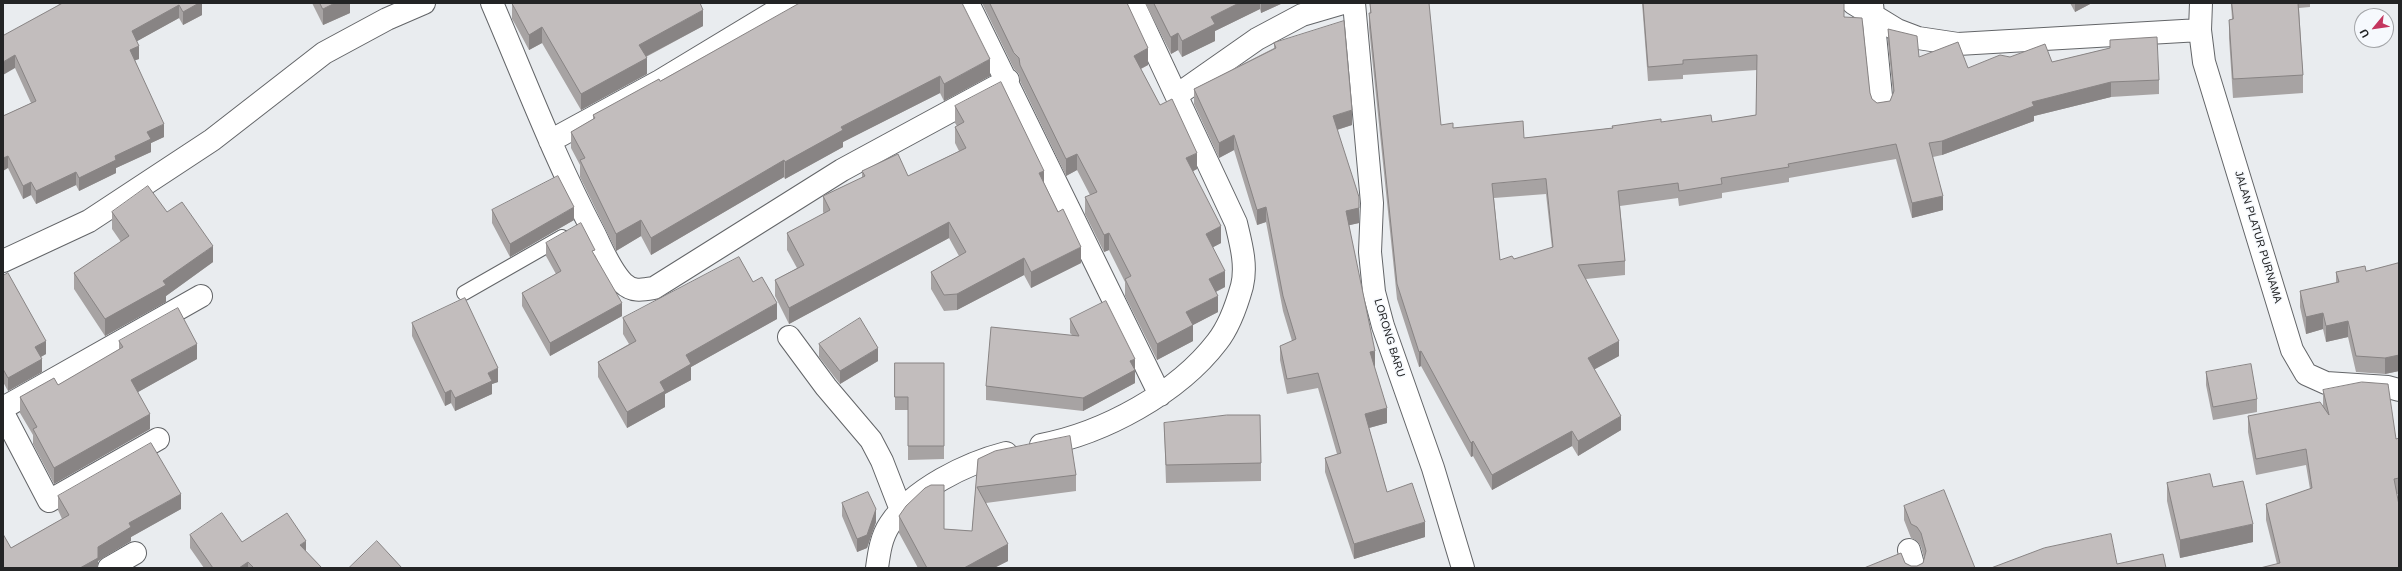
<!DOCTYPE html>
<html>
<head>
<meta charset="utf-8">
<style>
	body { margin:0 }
	#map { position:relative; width:2402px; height:571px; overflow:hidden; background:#e9ecef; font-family:Arial,sans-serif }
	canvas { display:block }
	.frame { position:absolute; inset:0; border:4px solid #232425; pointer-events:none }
	.north { position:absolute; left:2354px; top:8px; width:40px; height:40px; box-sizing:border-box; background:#f6f9fd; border:1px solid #a2a4a7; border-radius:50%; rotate:241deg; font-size:11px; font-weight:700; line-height:16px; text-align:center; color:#232425 }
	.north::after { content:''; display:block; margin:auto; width:14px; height:18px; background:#c4365f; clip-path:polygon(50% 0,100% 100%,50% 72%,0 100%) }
</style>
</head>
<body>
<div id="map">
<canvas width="2402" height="571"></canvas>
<div class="frame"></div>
<div class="north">U</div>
</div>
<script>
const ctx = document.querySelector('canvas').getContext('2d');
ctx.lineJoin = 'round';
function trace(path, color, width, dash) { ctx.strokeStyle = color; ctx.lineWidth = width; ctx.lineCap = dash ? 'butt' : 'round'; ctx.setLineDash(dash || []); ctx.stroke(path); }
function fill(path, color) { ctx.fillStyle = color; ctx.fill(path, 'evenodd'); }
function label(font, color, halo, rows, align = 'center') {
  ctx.font = font + ' Arial,sans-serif'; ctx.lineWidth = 3; ctx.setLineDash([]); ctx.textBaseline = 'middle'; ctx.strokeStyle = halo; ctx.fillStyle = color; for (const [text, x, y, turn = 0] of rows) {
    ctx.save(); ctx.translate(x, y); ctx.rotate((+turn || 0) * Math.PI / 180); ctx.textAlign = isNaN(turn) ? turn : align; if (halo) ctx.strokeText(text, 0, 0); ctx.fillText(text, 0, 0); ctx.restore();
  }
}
const lane = new Path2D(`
	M464,293L562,237`);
const street = new Path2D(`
	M492,3C525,80 555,159 594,233C602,249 610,270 623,283C632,292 642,290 654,288L842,170L1008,80
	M968,3L1160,395
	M1354,3L1372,203L1370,252L1374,292L1383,326L1433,468L1463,568
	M1853,3L1897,30L1918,38L1958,44L2200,30
	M2201,3L2200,30L2204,62L2292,350L2306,374L2326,383L2388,387L2399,390
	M1872,4L1882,106
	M1177,95L1257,39L1302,15L1343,3
	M550,141L660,81L789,3
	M3,261L89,221L212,140L324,53L387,19L424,3
	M789,337L826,387L871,440L882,461L901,510
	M3,408L201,296
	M3,413L49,501L158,439
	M1041,445C1104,433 1178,393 1217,342C1229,327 1237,304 1242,286C1247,265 1241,244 1236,223L1133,3
	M1909,550L1914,568
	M109,568L135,553
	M877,568C879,553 881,537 890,524C913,489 967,463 1006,453`);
const wall = new Path2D(`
	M58,3H202V15L183,25L179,18L137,41L139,59L135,60L164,137L151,143V152L116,168V173L79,191L76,185L36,204L31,195L23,199L8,168L3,116L31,103L15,68L3,36L59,5Z
	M312,3H350V13L323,25Z
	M512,3L703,26L646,57L647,74L581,110L542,43L529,50L515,24L512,19Z
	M982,3H1127L1148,65L1141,69L1160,105L1197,169L1193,171L1221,243L1213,247L1225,287L1216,292L1218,312L1193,325V341L1157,360L1125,296V282L1109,250L1104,252L1085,214V197L1090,195L1077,170L1066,176L1020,81L1019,74L1014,69Z
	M1145,3H1283L1261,13L1260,9L1215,31V41L1182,57L1178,50L1171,54Z
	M1642,3H1844V17L1870,93L1872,99L1877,103L1890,101L1893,93L1888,44V29L1919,57L1968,68L2010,57L2052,62L2110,48V40L2159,80V94L2111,97L2034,116V121L1942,155L1933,157L1943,210L1912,218L1896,159L1789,178V182L1722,193V198L1679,206L1678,198L1620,206L1625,261V275L1586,279L1619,356L1594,369L1621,430L1578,456L1572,446L1492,490L1473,456L1471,457L1421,366L1419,367L1397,299L1369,28V13H1370V4L1441,125L1453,128L1524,138L1612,128V126L1661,122H1712L1756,115L1757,70L1683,75V79L1648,81ZM1546,194L1552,248L1514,259L1500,260L1494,198Z
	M2070,3H2092L2075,12Z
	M2231,3H2310V7L2299,8L2303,75V93L2233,98L2229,38V20L2232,19Z
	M1274,43L1352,125L1337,130L1359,212V223L1349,225L1375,366H1374L1387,423L1369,428L1387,492L1425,537L1354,559L1325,472V458L1337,454L1318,388L1287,394L1280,360V346L1292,341L1283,311L1266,222L1257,225L1234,150L1219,158L1194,104V89L1274,48Z
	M990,76L944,101L940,93L843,142V147L785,179L784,177L651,255L641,236L616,251L580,177V165L571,148V132L593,119V115L660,81Z
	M955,106L1044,184L1081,263L1031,288L1024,275L957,310L944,311L931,289V272L959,256L949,238L789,324L775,296V280L797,268L787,250V233L824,214L823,212V196L862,178V171L908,176L959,151L955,143V127L957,126L955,123Z
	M492,210L574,220L510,257L492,223Z
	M112,212H167L213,262L166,296V302L105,336L74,289V273L121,242L112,229Z
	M546,243L595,255L622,316L550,356L522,306V293L556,274L546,256Z
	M2399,263V371L2385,374L2356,372L2348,337L2326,342L2323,329L2306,334L2300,307V291L2336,283V272L2366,271Z
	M3,276L46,354L41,357L42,372L8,391L3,382Z
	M753,282L777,319L691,367V380L665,394V407L627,428L598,377V362L629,344L623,334V318Z
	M1070,319L1135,369V383L1083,411L986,400V386L1072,335L1070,333Z
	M412,323L498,382L492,384V394L455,411L451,403L445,406L412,336Z
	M119,341L197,359L138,392L150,429L54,484L33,444V435L20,413V397L58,385L119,350Z
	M819,344L878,361L840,384L819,357Z
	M895,363H944V459L908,460V410H895Z
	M2206,372L2257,399V412L2213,420L2206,385Z
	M2323,390L2396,439L2399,438V494H2397L2399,568L2277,564L2266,520V504L2310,489L2306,465L2256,475L2248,432V416L2323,407Z
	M1164,423L1261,463V481L1166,483Z
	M978,459L1076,475V491L986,503L1008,561L994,568H918L899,533V516L944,529L972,531Z
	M2167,483L2213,487L2253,542L2180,558L2167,501Z
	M58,496L181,509L131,537V541L98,561L11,548L62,519L58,510Z
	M842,503L876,522L867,548L857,552L842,516Z
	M1904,506L1975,568H1864L1905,563L1911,566H1917L1923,563L1924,558L1921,547L1917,541L1911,538L1904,520Z
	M190,535L306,552L322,568H204L190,548Z`);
const shadedWall = new Path2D(`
	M199,3H202V15L183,25V12Z
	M335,3H350V13L323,25V9Z
	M1239,3H1260V9L1215,31V41L1182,57V41L1211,17Z
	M1261,3H1283L1261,13Z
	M2075,3H2092L2075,12Z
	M179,5V18L132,44V31Z
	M703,10V26L639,60V45Z
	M542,27V43L529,50V35Z
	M1178,33V50L1171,54V37Z
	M139,46V59L130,62V50Z
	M1148,48V65L1134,72V56Z
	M15,55V68L3,75V62Z
	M647,58V74L581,110V94Z
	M990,59V76L944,101V84Z
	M940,76V93L843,142V147L785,179V162L841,127Z
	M2111,82V97L2034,116V121L1942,155V141L2032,102Z
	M1352,110V125L1333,131V116Z
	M164,124V137L151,143V152L116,168V173L79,191V178L147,132Z
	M1234,135V150L1219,158V143Z
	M1197,153V169L1186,175V158Z
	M1077,154V170L1066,176V159Z
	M8,156V168L3,171V158Z
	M784,160V177L651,255V238Z
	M1044,171V187L1039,173Z
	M76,172V185L36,204V191Z
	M31,182V195L23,199V186Z
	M1943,196V210L1912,218V203Z
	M1359,197V223L1346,226V211Z
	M574,207V220L510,257V244Z
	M1266,207V222L1257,225V210Z
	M641,220V236L616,251V234Z
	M949,222V238L789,324V308Z
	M1221,226V243L1206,251V234Z
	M1109,233V250L1104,252V235Z
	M213,246V262L166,296V302L105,336V319L163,281Z
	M1081,247V263L1031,288V272Z
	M1024,258V275L957,310V294Z
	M1225,271V287L1209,295V279Z
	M1218,296V312L1193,325V341L1157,360V344L1186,312Z
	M622,303V316L550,356V343Z
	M777,303V319L691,367V380L665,394V407L627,428V412L660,382L686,355Z
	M2323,313V329L2306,334V317Z
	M2348,321V337L2326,342V326Z
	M46,341V354L35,360V347Z
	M1619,341V356L1588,373V358Z
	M197,344V359L131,396V380Z
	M878,348V361L840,384V371Z
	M1375,351V366L1370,367V352Z
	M1421,351V366L1419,367V352Z
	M2399,355V371L2385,374V358Z
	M42,359V372L8,391V378Z
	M1135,359V383L1083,411V398L1130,361Z
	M498,368V382L492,384V394L455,411V398L488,373Z
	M451,390V403L445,406V393Z
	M1387,408V423L1365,429V414Z
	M150,414V429L54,484V468Z
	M1621,416V430L1578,456V441Z
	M1572,431V446L1492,490V475Z
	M1473,441V456L1471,457V443Z
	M181,494V509L131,537V541L98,561V568H80L98,547L129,523Z
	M876,509V522L867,548L857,552V539Z
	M1425,522V537L1354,559V544Z
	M2253,524V542L2180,558V540Z
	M306,541V554L300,545Z
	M1008,544V561L994,568H964Z
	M248,562V568H239Z`);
const building = new Path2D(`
	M63,3H199L183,12L179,5L132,31L139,46L130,50L164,124L147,132L151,139L115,156L116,160L79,178L76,172L36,191L31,182L23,186L8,156L3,158V116L36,101L15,55L3,62V36Z
	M320,3H335L323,9Z
	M512,3H700L703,10L639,45L647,58L581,94L542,27L529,35L515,9Z
	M800,3H962L990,59L944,84L940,76L841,127L843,130L785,162L784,160L651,238L641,220L616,234L580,160L585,158L571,132L595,118L593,115L659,79L660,81Z
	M990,3H1127L1148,48L1134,56L1160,105L1172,99L1197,153L1186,158L1221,226L1206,234L1225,271L1209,279L1218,296L1186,312L1193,325L1157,344L1125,279L1131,276L1109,233L1104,235L1085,197L1097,192L1077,154L1066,159L1020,65L1019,58L1014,53Z
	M1154,3H1239L1211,17L1215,24L1182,41L1178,33L1171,37Z
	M1384,3H1429L1441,125L1453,123V128L1523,121L1524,138L1613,128L1612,126L1661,119V122L1711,115L1712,122L1756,115L1757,55L1683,60V64L1648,67L1643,3H1844V17L1862,18L1870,93L1872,99L1877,103L1890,101L1894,91L1888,29L1917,36L1919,57L1958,42L1968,68L2000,55L2010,57L2045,44L2052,62L2110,48V40L2157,37L2159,80L2111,82L2032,102L2034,106L1942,141L1929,143L1943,196L1912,203L1896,144L1788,164L1789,167L1721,178L1722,184L1679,191L1678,183L1618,191L1625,261L1578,265L1619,341L1588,358L1621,416L1578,441L1572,431L1492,475L1473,441L1471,443L1421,351L1419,352L1397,284L1369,13H1371L1370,4ZM1546,179L1553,247L1514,259L1512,256L1500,260L1492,184Z
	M2232,3H2298L2303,75L2233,79L2229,20L2233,19Z
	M1344,21L1352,110L1333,116L1359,197V208L1346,211L1375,351L1370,352L1387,408L1365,414L1387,492L1412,483L1425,522L1354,544L1325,458L1341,453L1318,373L1287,379L1280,346L1296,339L1283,296L1266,207L1257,210L1234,135L1219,143L1194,89L1276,48L1274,43Z
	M1001,82L1044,171L1039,173L1058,212L1063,209L1081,247L1031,272L1024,258L957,294L944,295L931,272L966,252L949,222L789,308L775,280L804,265L787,233L830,210L823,196L865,176L862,171L898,154L908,176L966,148L955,127L964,122L955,106Z
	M558,176L574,207L510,244L492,210Z
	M148,186L167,212L182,202L213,246L163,281L166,285L105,319L74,273L129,236L112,212Z
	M581,223L595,250L592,251L622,303L550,343L522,293L561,271L546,243Z
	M739,257L753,282L762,277L777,303L686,355L691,364L660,382L665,391L627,412L598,362L636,341L623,318Z
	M2399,263V355L2385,358L2356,356L2348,321L2326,326L2323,313L2306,317L2300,291L2339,282L2336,272L2365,266L2366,271Z
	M8,273L46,341L35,347L42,359L8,378L3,369V276Z
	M465,298L498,368L488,373L492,381L455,398L451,390L445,393L412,323Z
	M1106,301L1135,359L1130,361L1135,370L1083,398L986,386L991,327L1079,336L1070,319Z
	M178,308L197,344L131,380L150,414L54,468L33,429L37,427L20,397L54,378L58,385L123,347L119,341Z
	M860,318L878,348L840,371L819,344Z
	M895,363H944V446H908V397H895Z
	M2251,364L2257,399L2213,407L2206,372Z
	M2362,382L2388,384L2396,439L2399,438V478L2394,479L2399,505V568H2260L2280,563L2266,504L2312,488L2306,449L2256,459L2248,416L2320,402L2329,415L2323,390Z
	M1227,415H1260L1261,463L1166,465L1164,423Z
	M1070,436L1076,475L977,487L1008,544L964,568H927L899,516L906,506L925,488L931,485H944V529L972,531L978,459L995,451Z
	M151,443L181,494L129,523L131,527L98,547V558L80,568H3V534L11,548L69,515L58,496Z
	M2210,474L2213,487L2243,481L2253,524L2180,540L2167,483Z
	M1944,490L1975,568H1864L1901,553L1905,563L1911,566H1917L1923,563L1926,551L1921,533L1917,527L1911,524L1904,506Z
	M868,492L876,509L867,535L857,539L842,503Z
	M222,513L242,542L287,513L306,541L300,545L322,568H254L248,562L239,568H213L190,535Z
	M2111,534L2117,564L2163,554L2166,568H1991L2044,548Z
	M377,541L402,568H349Z`);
const streetNames = [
	["JALAN PLATUR PURNAMA",2258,237,73],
	["LORONG BARU",1389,338,73]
];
trace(lane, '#636568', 16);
trace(street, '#636568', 24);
trace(lane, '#fff', 14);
trace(street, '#fff', 22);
fill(wall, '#a7a3a3');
fill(shadedWall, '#888484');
fill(building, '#c2bdbd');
trace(building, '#888484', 1);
label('11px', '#232425', '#f6f9fd', streetNames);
</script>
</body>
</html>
